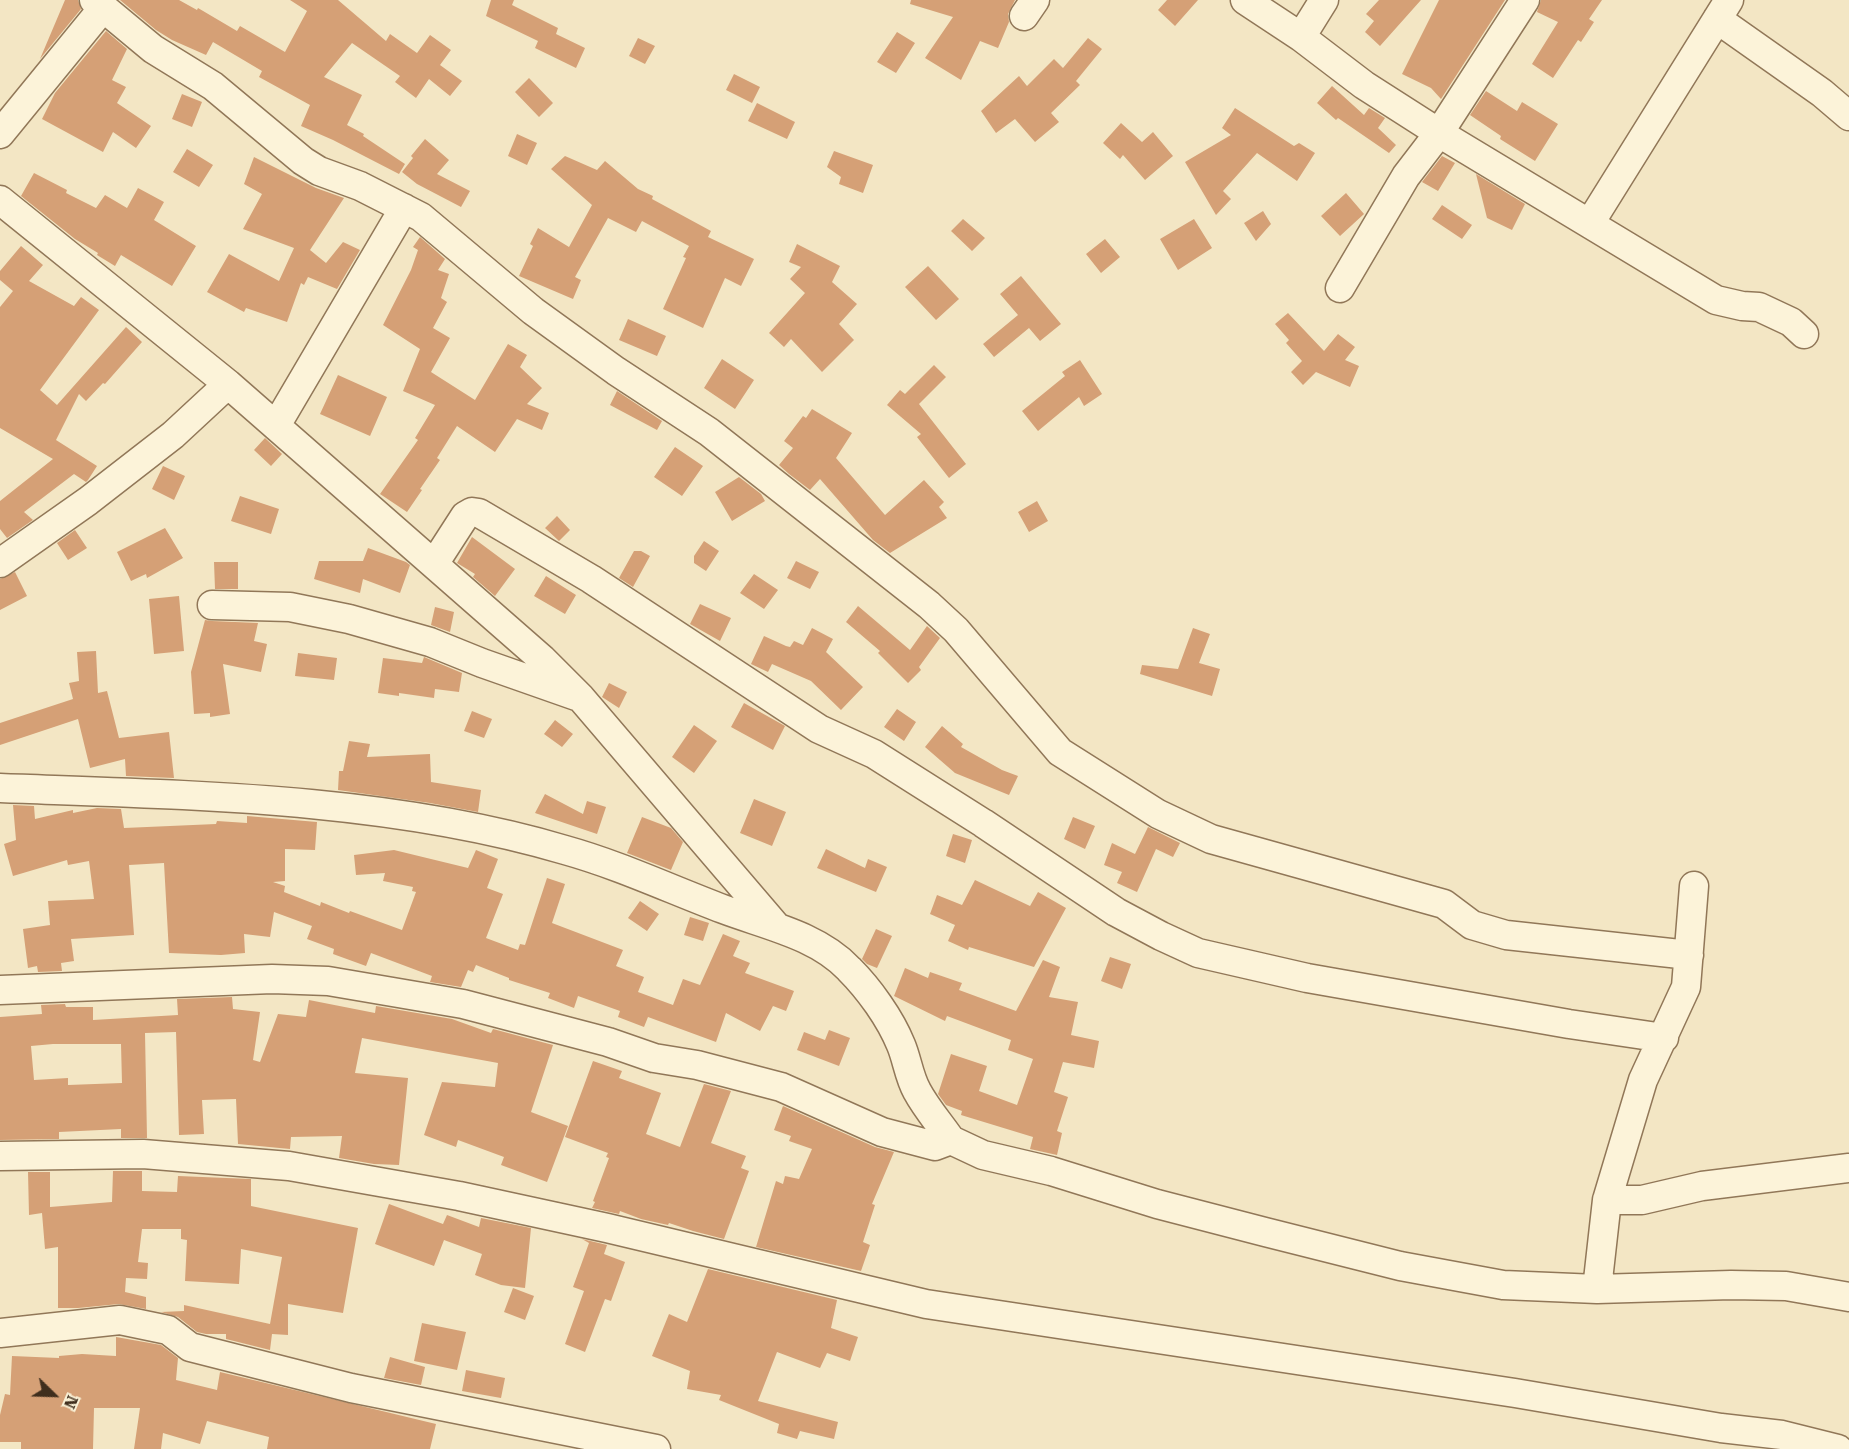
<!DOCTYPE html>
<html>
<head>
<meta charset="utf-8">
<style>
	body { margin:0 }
	#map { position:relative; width:1849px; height:1449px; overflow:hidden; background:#f3e6c4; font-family:"Roboto Serif",serif }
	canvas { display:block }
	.north { position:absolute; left:24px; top:1365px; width:60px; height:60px; -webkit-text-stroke:4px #f9f0d5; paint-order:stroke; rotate:113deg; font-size:16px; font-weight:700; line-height:24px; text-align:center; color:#3f2e1d }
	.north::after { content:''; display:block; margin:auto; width:21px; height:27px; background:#3f2e1d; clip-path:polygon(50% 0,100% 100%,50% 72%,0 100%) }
</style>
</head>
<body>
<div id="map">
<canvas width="1849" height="1449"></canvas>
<div class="north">N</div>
</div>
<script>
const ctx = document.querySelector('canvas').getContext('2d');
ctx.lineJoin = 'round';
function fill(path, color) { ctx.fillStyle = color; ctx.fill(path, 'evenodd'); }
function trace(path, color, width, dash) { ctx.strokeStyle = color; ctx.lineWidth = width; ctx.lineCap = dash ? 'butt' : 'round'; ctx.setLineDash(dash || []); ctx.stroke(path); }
const building = new Path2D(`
	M65,0H78L81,9L40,59Z
	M120,0H179L197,10L198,8L237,31L240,26L285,52L307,11L290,0H338L386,41L390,34L417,53L430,35L451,50L440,65L462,81L450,96L429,79L416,98L395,82L400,76L352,43L324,77L362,95L347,125L364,134L363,136L405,164L399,174L333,140L301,126L310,105L259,77L262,71L213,42L206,55L172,40L156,30Z
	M491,0H514L512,5L558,28L556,34L585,48L576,68L535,48L538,41L486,16Z
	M911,0H1015L1008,14L1009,22L998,48L980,41L961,80L925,58L953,17L910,4Z
	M1167,0H1198L1175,26L1158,10Z
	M1379,0H1421L1380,46L1365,32L1374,21L1366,14Z
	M1439,0H1505L1441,99L1431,88L1402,74Z
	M1541,0H1602L1589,19L1594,22L1581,42L1578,40L1553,78L1532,64L1558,22L1537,12Z
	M106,31L127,49L112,80L126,87L117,103L151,126L136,148L113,132L103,152L42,119L55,93Z
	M897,32L915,43L896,73L877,62Z
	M638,38L655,46L645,64L629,56Z
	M1088,38L1102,49L1076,81L1080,85L1051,113L1059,122L1035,142L1015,119L996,133L981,111L1019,76L1027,86L1054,59L1063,68Z
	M734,74L760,87L752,103L726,90Z
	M529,78L553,103L539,117L515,92Z
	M1332,86L1364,115L1369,108L1385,118L1378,128L1396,145L1389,153L1338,118L1336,120L1317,103Z
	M1486,91L1517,111L1522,102L1558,124L1535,161L1500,139L1501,136L1470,115Z
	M182,94L202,102L192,127L172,119Z
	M757,103L795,122L787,139L748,121Z
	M1235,108L1294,146L1299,143L1315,153L1297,181L1257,153L1223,191L1231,199L1216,215L1185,162L1231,135L1222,128Z
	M1121,123L1142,142L1153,132L1173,156L1145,180L1123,155L1120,159L1103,143Z
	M517,134L537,143L527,165L508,156Z
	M425,139L449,160L437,174L470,191L461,207L417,184L402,172L413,158L411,156Z
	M187,149L213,165L199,187L173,172Z
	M834,151L873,165L863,193L839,184L841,177L827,167Z
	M565,156L597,170L605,161L638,189L653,196L652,199L711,231L708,237L754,259L741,286L725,278L703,328L663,309L686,258L683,257L689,246L642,221L636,232L608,218L575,277L581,280L573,299L519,276L533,246L530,244L538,228L569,247L592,205L551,169Z
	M1442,156L1455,163L1438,191L1422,182Z
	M254,157L316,188L344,198L310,250L326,263L343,242L360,250L337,289L308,277L304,285L301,283L287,322L246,308L244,312L207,292L229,254L279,281L294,248L243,229L262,194L244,184Z
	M34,173L67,190L66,193L96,208L105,195L127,208L138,188L164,202L154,220L196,246L172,286L121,255L115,266L97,255L98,253L75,239L21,196Z
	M1476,174L1525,204L1512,230L1487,218Z
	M1346,193L1364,214L1340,236L1321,216Z
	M1442,205L1472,225L1462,239L1432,219Z
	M1263,211L1271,224L1256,241L1244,223Z
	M963,219L985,238L972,251L951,231Z
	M1194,219L1212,248L1178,270L1160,239Z
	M420,237L445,259L438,270L449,274L441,298L447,302L433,328L450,338L431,372L475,400L508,344L527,355L520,367L542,388L527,404L549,413L542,430L517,419L495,452L457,426L437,458L440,460L420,489L422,490L407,512L380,494L418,440L415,438L435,405L403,391L420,349L383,325L411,270L418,250L413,247Z
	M1105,239L1120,257L1101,273L1086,254Z
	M797,244L840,266L832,282L857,304L839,324L854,340L822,372L791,339L784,347L769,333L805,293L790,279L801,267L789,262Z
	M21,246L43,265L29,281L74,306L81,297L99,310L40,390L57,405L126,327L142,342L105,384L103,383L86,401L79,394L56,440L97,466L88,480L86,482L74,474L24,512L33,520L7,538L0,529V501L53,459L0,428V307L13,291L0,280V271Z
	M928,266L959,299L936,320L905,287Z
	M1021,276L1061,324L1040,341L1029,328L994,357L983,344L1018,315L1000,294Z
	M1288,313L1324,351L1338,334L1355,347L1345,360L1359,366L1350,387L1316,372L1303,385L1291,372L1302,361L1286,343L1289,340L1275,324Z
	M628,319L666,336L657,356L619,340Z
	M722,359L754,380L735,409L704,388Z
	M1080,360L1102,394L1084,406L1079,397L1038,431L1022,411L1065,376L1062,372Z
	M934,365L946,377L919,404L966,464L949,478L917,437L921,434L887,405L900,390L905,394Z
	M338,375L387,397L370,436L320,414Z
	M617,391L662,421L657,430L610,405Z
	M812,409L852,433L836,458L885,515L924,480L944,502L939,507L947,518L890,553L873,540L820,479L810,490L789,474L779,465L793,448L784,441L803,416L806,418Z
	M265,438L282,454L271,466L254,450Z
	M675,447L703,466L682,496L654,477Z
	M163,466L185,476L174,500L152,489Z
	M739,477L761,494L765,501L732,521L715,492Z
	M240,496L279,509L271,534L231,521Z
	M1037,501L1048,521L1029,532L1018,512Z
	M557,516L570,530L559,541L545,528Z
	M165,528L183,558L147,578L146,574L131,581L117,552Z
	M75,530L87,548L68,560L57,543Z
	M472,537L515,569L495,596L473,577L475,574L457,563Z
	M704,541L719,551L706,571L694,563V556Z
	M368,548L406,562L410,565L400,593L363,579L360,593L314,579L319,561H363Z
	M634,551H641L650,556L633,587L619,578Z
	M796,561L819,572L810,589L787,578Z
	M214,562H238V589H215Z
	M15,572L27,596L0,610V579Z
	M754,574L778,590L764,609L740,593Z
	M546,576L576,595L565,614L534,596Z
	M179,596L184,651L154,654L149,599Z
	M700,604L731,618L720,641L690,624Z
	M858,606L910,650L927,626L940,638L919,667L921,670L908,683L878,653L880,651L846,622Z
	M435,607L454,612L450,632L431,625Z
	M205,620L212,621L258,623L254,641L267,644L261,672L223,664L230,714L210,717V713L194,714L191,672Z
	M812,628L833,639L826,652L863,687L841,710L811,681L772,664L768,672L751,664L764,636L786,646L790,647L794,641L803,645Z
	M1193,628L1210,634L1199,663L1220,669L1212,696L1140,674L1142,665L1178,669Z
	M96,651L98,693L107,691L119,738L169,732L174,778L126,776L125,759L90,768L78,719L0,745V723L73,699L69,683L79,681L77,652Z
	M298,653L337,658L334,680L295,676Z
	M424,657L462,673L459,692L435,689L434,698L399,693V696L378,693L383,658L422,663Z
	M609,683L627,692L619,708L602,697Z
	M744,703L785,726L773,750L731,727Z
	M897,709L916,722L904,741L884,727Z
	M472,711L492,719L484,738L464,731Z
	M555,720L573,734L562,747L544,734Z
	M694,725L717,741L694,773L672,757Z
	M942,726L963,744L961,747L1002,770L1018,776L1009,795L955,773L925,747Z
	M349,741L370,744L367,757L430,754L431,782L481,790L478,812L430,803L338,790L339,771H343Z
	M545,794L583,814L587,801L606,807L597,834L535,813Z
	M754,799L786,812L772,846L740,833Z
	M13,805L34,806L35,819L73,810V813L97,808L121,809L124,828L216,824L217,821L247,823V816L317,822L315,850L285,849V881L273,882L285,886L284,892L320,906L321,902L349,913L350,911L402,930L416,892L412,891L413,887L383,881L385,873L356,875L354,855L394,850L468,868L476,850L498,859L487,888L503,894L486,938L518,950L520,944L525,945L547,878L565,884L552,923L623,950L616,966L644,977L638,992L673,1005L683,979L700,985L723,934L740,941L733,956L750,963L745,973L794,991L786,1011L773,1006L760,1031L726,1013L716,1042L648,1017L644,1027L618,1017L620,1011L578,996L574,1008L548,998L550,993L509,980V978L476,965L473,972L468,970L461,987L430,982L432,976L371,953L366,966L333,954L334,949L307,939L312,926L274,912L270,937L244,934L245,953L221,955L169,953L164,863L129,865L134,935L71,939L74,961L61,963L62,971L38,972L37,966L28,968L23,929L50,925L48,901L94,899L89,861L68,865L67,860L13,876L4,844L16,840Z
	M642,817L671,828L683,842L671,870L627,853Z
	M1073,817L1095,826L1085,849L1064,839Z
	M1148,827L1180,843L1173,857L1156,849L1137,892L1117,883L1122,872L1104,865L1112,843L1135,854Z
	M953,834L972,840L965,863L946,856Z
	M826,849L865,868L868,859L887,867L876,892L817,868Z
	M975,880L1030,906L1038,892L1066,908L1034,967L969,947L968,950L948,941L955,925L930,914L937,895L962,905Z
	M640,901L659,914L647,931L628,918Z
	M690,917L709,923L703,941L684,935Z
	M876,929L892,936L877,968L867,964L862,959Z
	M1110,957L1131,964L1122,989L1101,981Z
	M1043,960L1060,967L1049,997L1078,1002L1071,1035L1099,1041L1094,1068L1063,1062L1054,1092L1068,1097L1057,1131L1062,1133L1057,1155L1030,1149L1033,1137L961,1115L962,1111L946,1105L938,1094L951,1054L987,1066L979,1091L1017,1105L1033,1059L1008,1050L1011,1040L947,1016L945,1021L894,996L905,968L928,978L930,972L962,983L959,990L1016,1011Z
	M232,997L233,1009L260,1012L253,1060L260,1062L278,1014L306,1017L309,1000L375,1013L376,1006L452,1019L491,1033L493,1029L553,1045L531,1112L568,1126L547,1182L501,1165L504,1157L458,1140L456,1147L424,1135L442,1082L495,1087L498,1063L362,1038L355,1073L408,1078L399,1165L374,1164L339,1158L342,1136L291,1137L290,1149L238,1144L236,1099L202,1100L204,1134L179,1135L176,1032L145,1033L147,1138H121V1129L59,1132V1139L0,1140V1017L42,1014L41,1005L65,1004L66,1007H93V1020L178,1015L177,999ZM53,1044H121L122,1083L68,1085V1078L34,1080L31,1046Z
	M829,1030L850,1038L839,1066L797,1050L804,1032L825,1040Z
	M593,1061L622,1071L619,1078L661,1093L646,1134L680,1147L704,1084L731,1091L711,1143L746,1156L741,1168L749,1171L724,1239L693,1231L669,1223L668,1225L641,1219L620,1211L619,1214L592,1208L595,1202L593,1201L609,1158L606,1157L608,1153L565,1137Z
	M783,1106L875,1147L894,1152L872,1204L875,1205L863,1242L870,1245L861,1271L756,1247L776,1181L783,1184L785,1176L799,1179L812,1149L789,1141L791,1136L774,1130Z
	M113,1171H142V1191L177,1192L178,1176L251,1179V1206L358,1228L343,1313L288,1304V1335L272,1334L270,1350L226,1339V1334H206L197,1332L178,1317L161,1312L184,1311V1305L270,1324L282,1257L241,1249L239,1284L185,1281L187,1240L181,1239V1229H142L138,1262L148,1263L147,1279L126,1278L125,1292L146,1297V1309L119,1304L78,1308H58V1247L45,1249L42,1213L29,1215L28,1172H50V1207L112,1202Z
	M389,1204L443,1224L447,1215L479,1227L481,1218L531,1228L525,1288L501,1285L475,1275L482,1254L444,1240L434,1266L375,1244Z
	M582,1239L607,1245L604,1254L625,1262L611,1301L605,1299L585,1352L565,1344L584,1291L573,1287L589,1243Z
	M708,1269L837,1300L831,1328L858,1337L850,1361L827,1353L820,1368L777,1352L758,1401L838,1422L834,1439L800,1431L797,1439L777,1433L779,1424L719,1400L721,1395L687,1389L690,1371L652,1356L669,1314L687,1322Z
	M513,1288L534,1296L525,1320L504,1312Z
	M422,1323L466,1332L457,1370L414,1361Z
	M116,1337L161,1345L178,1358L176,1380L217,1390L220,1372L436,1424L430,1449H267L269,1437L207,1421L200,1444L163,1433L161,1449H134L140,1408H94L93,1449H21V1442H0V1415L5,1394L10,1395L12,1356L59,1358V1356L82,1354L116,1356Z
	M390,1357L425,1367L421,1385L384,1378Z
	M466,1370L505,1378L501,1398L462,1391Z`);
const minor = new Path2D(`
	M94,0L153,49L213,86L303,161L319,171L360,186L421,217L533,311L616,371L709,432L929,605L956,630L1060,752L1158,814L1211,839L1444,904L1472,925L1506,935L1689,955
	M1245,0L1301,37L1364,85L1439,133L1716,300L1742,306L1759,307L1791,322L1804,334
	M1024,16L1035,0
	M1717,19L1822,93L1849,116
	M1301,37L1324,0
	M0,134L103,8
	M0,200L228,384L542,659L581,698L776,926
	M1590,223L1729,0
	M1340,288L1406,176L1439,133L1525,0
	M277,424L404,208
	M0,563L88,501L173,435L228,384
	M434,564L465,516L472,512L479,513L591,579L819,729L874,754L983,823L1116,912L1161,936L1198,953L1307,978L1569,1024L1664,1038
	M212,605L290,607L349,619L430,642L482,663L576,696
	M0,788C185,795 387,797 565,850C619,865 670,889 723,909C765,925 817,935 849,969C869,989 890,1018 901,1045C907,1059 909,1077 917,1091C926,1108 940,1124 951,1140
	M0,990L272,979L328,981L463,1004L608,1042L654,1058L697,1065L781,1087L882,1132L935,1146L951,1140L983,1155L1051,1171L1157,1204L1265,1232L1400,1266L1503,1285L1597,1289L1731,1285L1786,1286L1849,1297
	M0,1156L143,1154L289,1166L459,1196L607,1228L926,1304L1515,1393L1721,1428L1782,1435L1838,1449
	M1607,1200H1642L1702,1186L1849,1168
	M1597,1289L1607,1200L1643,1080L1686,987L1694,886
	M0,1333L120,1320L168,1330L190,1347L351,1388L656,1449`);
fill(building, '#d5a076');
trace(minor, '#917758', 31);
trace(minor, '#fcf3d9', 28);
</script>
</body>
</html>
